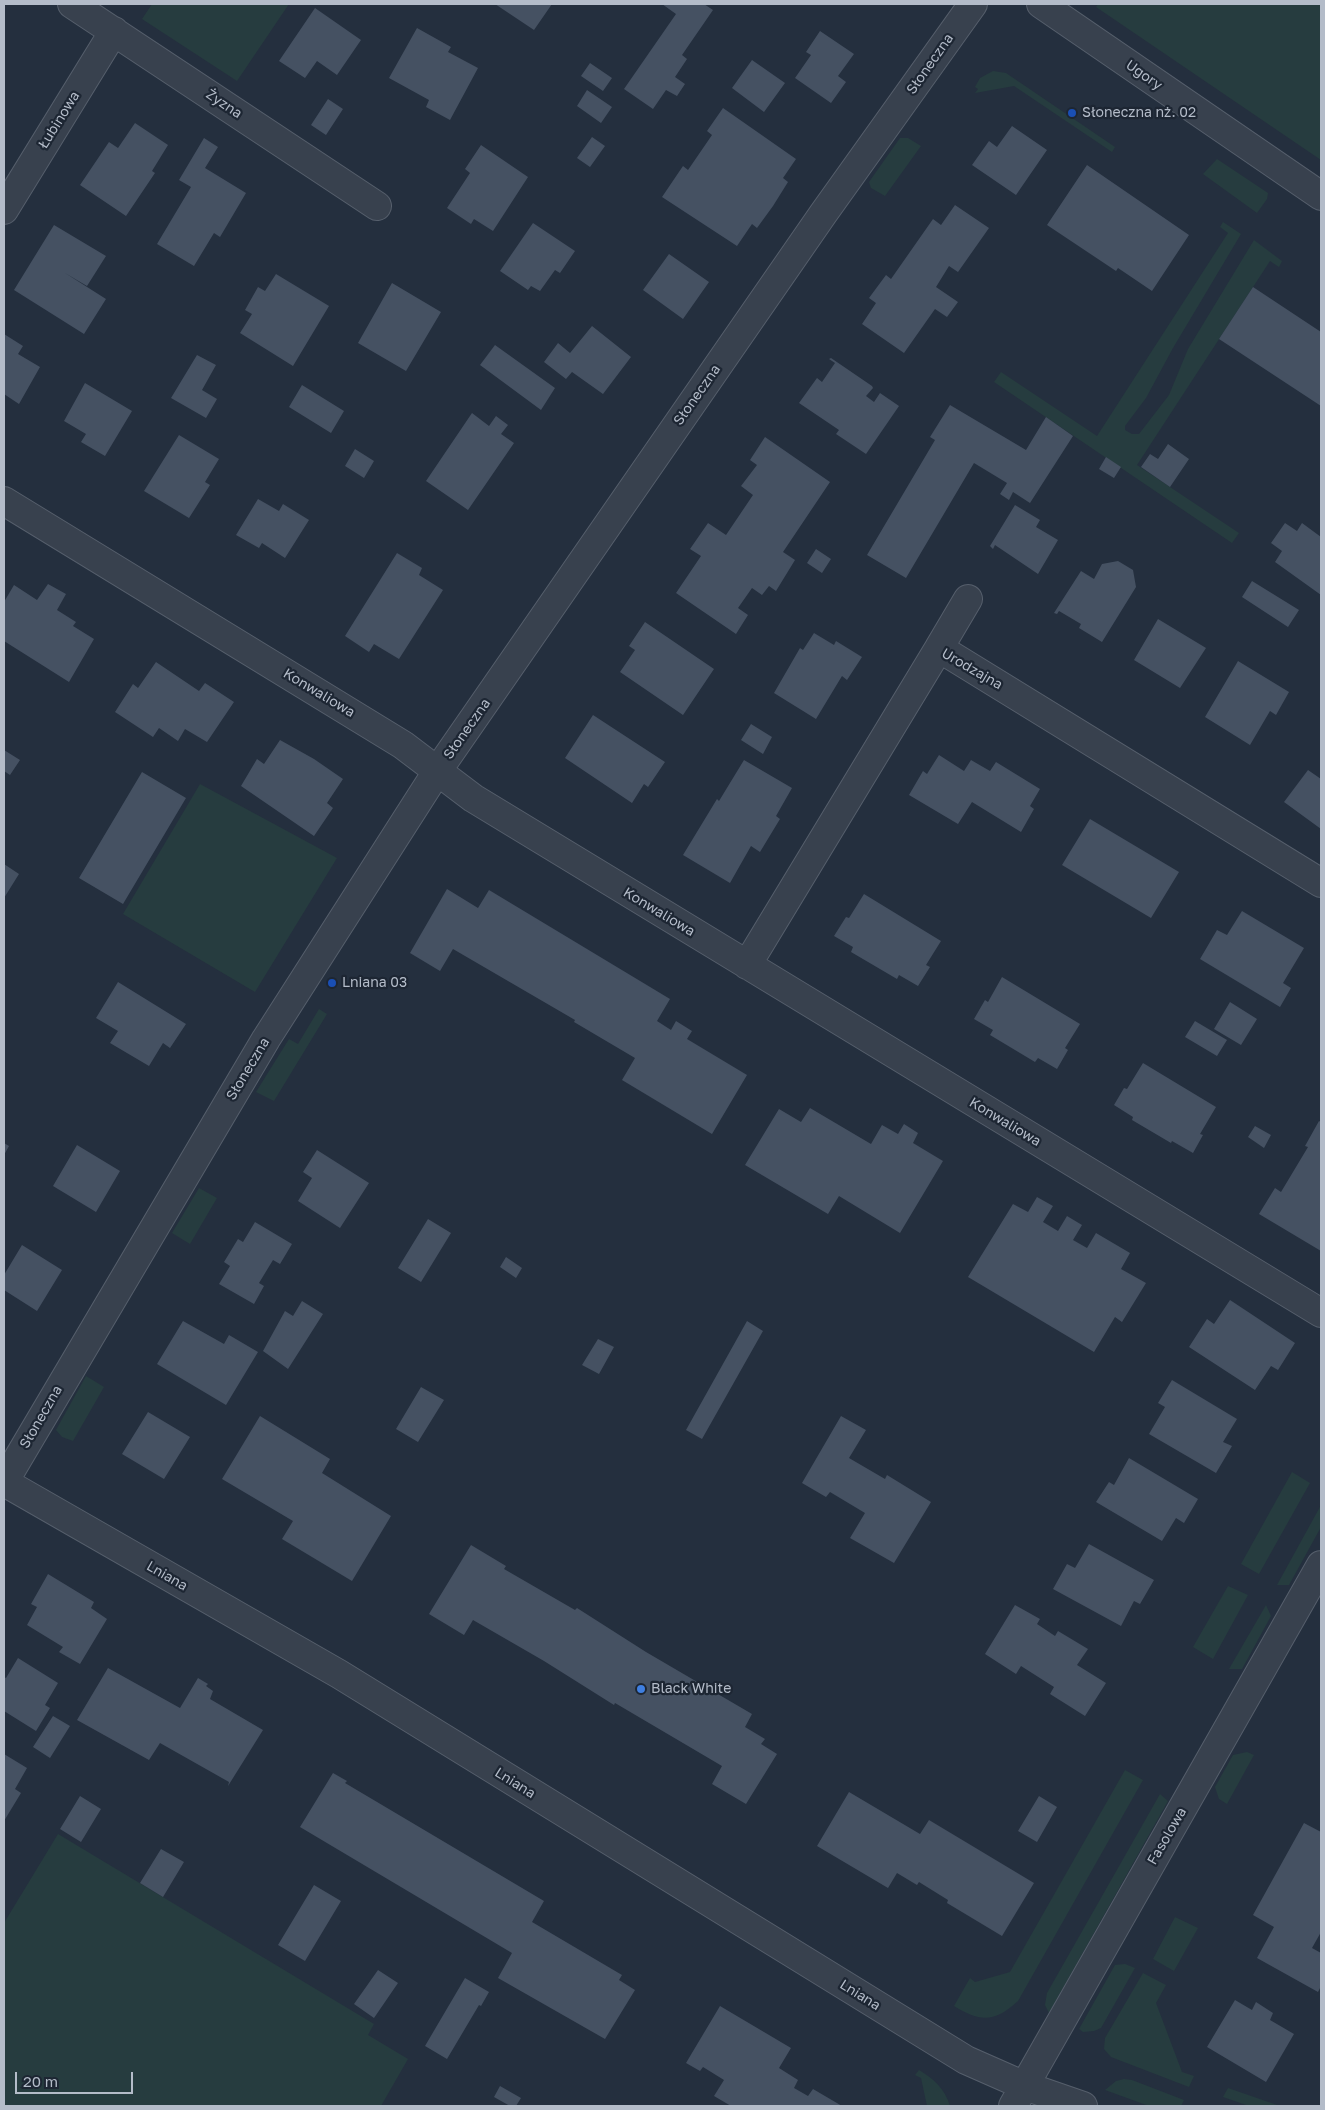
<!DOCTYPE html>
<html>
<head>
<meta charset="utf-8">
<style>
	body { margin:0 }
	#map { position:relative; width:1325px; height:2110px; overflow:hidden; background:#242f3e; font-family:"Golos Text",sans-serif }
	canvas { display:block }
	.frame { position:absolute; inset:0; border:5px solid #b4bcc9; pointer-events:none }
	.scale { position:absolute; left:15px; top:2072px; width:118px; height:22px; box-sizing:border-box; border:2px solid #b4bcc9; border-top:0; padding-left:6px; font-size:15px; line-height:18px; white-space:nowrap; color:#b4bcc9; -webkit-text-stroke:4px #1d2633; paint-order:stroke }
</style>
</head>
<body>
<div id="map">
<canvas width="1325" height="2110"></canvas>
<div class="frame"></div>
<div class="scale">20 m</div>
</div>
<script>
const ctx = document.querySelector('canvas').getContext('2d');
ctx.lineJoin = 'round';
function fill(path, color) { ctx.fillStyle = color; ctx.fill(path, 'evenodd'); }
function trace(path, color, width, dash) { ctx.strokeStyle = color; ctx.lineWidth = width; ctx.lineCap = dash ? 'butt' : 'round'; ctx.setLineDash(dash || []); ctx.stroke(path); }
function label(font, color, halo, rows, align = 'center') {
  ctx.font = font + ' "Golos Text",sans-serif'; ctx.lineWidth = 4.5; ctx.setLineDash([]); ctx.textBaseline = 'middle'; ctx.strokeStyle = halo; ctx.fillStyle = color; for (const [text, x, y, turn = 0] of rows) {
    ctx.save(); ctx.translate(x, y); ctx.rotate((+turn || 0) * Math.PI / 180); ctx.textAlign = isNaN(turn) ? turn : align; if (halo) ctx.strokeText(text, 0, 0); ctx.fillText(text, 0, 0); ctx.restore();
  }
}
const green = new Path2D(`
	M152,4H289L237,81L142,19Z
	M1098,4H1321V160L1096,7Z
	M993,71L1006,73L1115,147L1112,152L1014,86L975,93L978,89L975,87L980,78Z
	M900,138H908L921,146L885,196L871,188L869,182Z
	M1217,159L1268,193L1267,199L1257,213L1203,174Z
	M1223,222L1241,234L1173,348L1146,398L1125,426V430L1132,434H1139L1169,395L1188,349L1254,240L1282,261L1279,267L1270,261L1137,465L1239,533L1232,543L994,382L1001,372L1097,436L1228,233L1220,227Z
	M200,784L337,858L255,992L123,914Z
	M319,1009L327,1014L274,1101L256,1092L289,1039L298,1044Z
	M199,1188L217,1198L190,1244L172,1233Z
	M86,1376L104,1387L73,1441L62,1437L56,1430Z
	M1292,1472L1310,1483L1259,1574L1241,1564Z
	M1321,1505V1527L1289,1585H1277Z
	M1228,1586L1248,1595L1213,1659L1193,1647Z
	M1266,1605L1271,1616L1242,1669H1229Z
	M1247,1752L1254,1755L1227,1804L1219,1799L1215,1787L1233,1755Z
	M1125,1770L1143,1780L1018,2001C994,2023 980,2022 954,2006L970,1978L975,1982L1010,1972Z
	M1160,1794L1168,1801L1049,2013L1045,2005L1047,1993Z
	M58,1834L374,2024L368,2035L408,2059L381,2106H4V1923Z
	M1175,1917L1198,1928L1174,1971L1153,1959Z
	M1125,1964L1135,1968L1101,2028L1094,2031L1083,2032L1079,2029L1115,1965Z
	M1143,1973L1166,1985L1156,2003L1182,2072L1194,2076L1189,2087L1111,2057L1104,2049L1105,2038Z
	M919,2070C934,2079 945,2089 950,2106H927L921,2078L915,2075Z
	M1124,2079L1132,2080L1184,2100L1181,2106H1149L1105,2090L1116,2081Z
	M1228,2088L1280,2106H1249L1223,2097Z`);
const building = new Path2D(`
	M495,4H552L534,30Z
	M662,4H704L713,10L682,55L687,59L675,77L685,84L677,96L666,90L653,109L624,89L676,14Z
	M315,8L361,40L337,75L317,61L305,78L279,61Z
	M417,28L451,47L448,52L478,68L450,120L426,107L429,100L389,78Z
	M820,31L854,54L838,76L846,82L831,103L795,78L811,55L806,52Z
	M752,60L785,83L764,112L732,88Z
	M590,63L612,78L603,91L581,76Z
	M587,90L612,107L601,123L577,106Z
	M328,99L343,109L326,135L311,125Z
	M723,108L796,159L783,178L788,182L773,206L757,228L752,224L737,246L662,197L683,166L688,170L712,135L707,131Z
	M135,123L168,145L152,171L155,173L126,216L80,185L109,142L118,148Z
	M1012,126L1047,150L1016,195L972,165L989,141L997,147Z
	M592,137L605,146L590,167L577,158Z
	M204,138L218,147L205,168L246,193L220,237L214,233L194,266L157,244L191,187L179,180Z
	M481,145L528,177L493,231L474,219L471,224L447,208L470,173L465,169Z
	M1087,165L1189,235L1152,291L1118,268L1116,271L1047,225Z
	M955,205L989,228L958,272L949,266L936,287L958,302L947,317L935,309L904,353L862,324L876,303L869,298L886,275L891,279L933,219L941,225Z
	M533,223L575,251L560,273L555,270L540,291L531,286L528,290L500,271Z
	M54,225L106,256L87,286L65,273L106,299L84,334L14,290Z
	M669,254L709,282L683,319L643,290Z
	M276,274L329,306L293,366L240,333L252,314L245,310L258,287L265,291Z
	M392,283L441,312L406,371L358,343Z
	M1253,287L1321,332V406L1219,339Z
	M592,326L631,357L603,394L572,372L566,379L544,362L558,343L570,353Z
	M4,334L23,346L18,354L40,367L19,404L4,394Z
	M495,345L555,388L541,410L480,365Z
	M197,355L216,365L202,390L217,399L206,418L171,398Z
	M831,358L872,386L873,388L866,396L874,402L880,393L899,406L866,454L836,434L839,430L799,403L817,378L822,382L835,363L829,359Z
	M85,383L132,411L105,456L81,442L86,434L64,421Z
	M302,385L344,411L331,433L289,407Z
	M950,405L1026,450L1046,417L1073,436L1030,503L1013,492L1009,500L1000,494L1007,483L974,463L906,578L867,555L935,440L930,437Z
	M472,413L489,426L496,416L508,425L501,434L514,443L468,510L426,481Z
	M179,435L219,459L205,482L210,485L189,518L144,491Z
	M765,437L830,482L783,552L795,560L776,591L769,586L762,595L752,588L738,608L748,615L736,634L676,593L701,556L690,549L708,523L726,535L753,495L741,486L757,465L750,460Z
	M1168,444L1189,459L1170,487L1141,467L1150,454L1158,459Z
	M355,449L374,461L364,478L345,466Z
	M1106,457L1121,467L1114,478L1099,469Z
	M258,499L279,511L283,504L309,520L285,558L262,543L259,548L236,535Z
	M1015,505L1040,520L1036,527L1058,540L1038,574L995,545L993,549L990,546Z
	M1285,523L1297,531L1302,523L1321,537V595L1275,562L1282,551L1271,543Z
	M816,549L831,559L822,573L807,563Z
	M397,553L422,568L419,575L443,590L399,659L374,644L369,652L345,636Z
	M1118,561L1133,570L1136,587L1102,642L1079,628L1081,624L1059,611L1057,614L1054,613L1081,571L1094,579L1102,564Z
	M1252,581L1299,610L1288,627L1242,597Z
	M48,584L66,594L57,610L76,622L73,626L94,639L69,682L4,641V602L14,585L37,600Z
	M1158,619L1206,648L1180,688L1134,660Z
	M645,622L714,669L683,715L620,672L635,650L629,646Z
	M814,633L834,645L836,641L862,657L847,680L842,676L816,719L774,693L800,648L803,650Z
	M1238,661L1289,692L1276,715L1270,711L1250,745L1205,717Z
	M156,662L199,691L205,683L234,702L207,742L185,729L178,741L159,728L153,737L115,712L133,684L138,688Z
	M593,715L665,762L648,787L644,784L632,803L565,758Z
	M751,724L772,737L763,754L741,740Z
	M280,740L314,759L343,779L327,803L333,808L314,836L241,786L257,759L264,764Z
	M4,750L20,760L10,775L4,771Z
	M939,755L964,771L971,760L990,771L996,762L1040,789L1030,806L1034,809L1021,832L972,802L958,824L909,795L923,771L927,774Z
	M744,760L792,788L776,816L780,819L760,852L751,846L730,883L683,855L717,799L719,801Z
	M1308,770L1321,779V829L1284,802Z
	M142,772L186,798L123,904L79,878Z
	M1090,819L1179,872L1151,918L1062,865Z
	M4,864L19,874L4,898Z
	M447,889L478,908L489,890L670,999L657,1021L671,1030L676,1021L692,1031L687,1039L747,1075L712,1134L622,1080L635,1058L574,1022L575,1020L453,949L440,971L410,953Z
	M864,894L941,941L926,965L930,967L918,986L899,975L897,979L851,952L853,947L834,936L846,917L849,918Z
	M1242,911L1304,948L1283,983L1291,988L1280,1007L1200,959L1217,930L1227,935Z
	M1002,977L1080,1024L1065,1048L1068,1050L1057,1069L1038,1058L1035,1062L990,1035L993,1030L974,1019L985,1000L988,1002Z
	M118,982L186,1024L170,1048L163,1043L149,1066L110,1043L118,1031L96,1018Z
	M1230,1002L1257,1019L1241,1045L1214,1029Z
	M1195,1021L1227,1040L1217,1056L1185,1037Z
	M1143,1063L1216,1107L1200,1134L1203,1135L1193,1153L1172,1141L1171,1143L1132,1120L1133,1117L1114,1105L1124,1088L1127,1089Z
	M810,1108L871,1144L882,1125L898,1134L904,1124L918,1133L913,1143L943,1161L900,1233L839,1196L828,1214L745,1165L779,1109L801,1122Z
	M1319,1121L1321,1122V1251L1259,1214L1275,1188L1281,1192L1308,1147L1305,1146Z
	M1255,1126L1271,1135L1264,1148L1248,1137Z
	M4,1143L9,1146L4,1155Z
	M77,1145L120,1171L96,1212L53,1186Z
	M317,1150L369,1183L340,1228L298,1201L312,1178L303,1172Z
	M1037,1197L1053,1206L1043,1222L1058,1231L1067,1216L1082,1225L1073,1240L1087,1248L1096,1233L1130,1253L1121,1269L1146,1283L1122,1322L1115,1317L1094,1352L968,1277L1013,1204L1028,1212Z
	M428,1219L451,1233L421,1282L398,1268Z
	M255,1222L292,1244L280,1264L273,1260L259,1283L264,1286L254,1304L219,1284L230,1266L224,1262L238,1239L243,1242Z
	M22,1245L62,1270L37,1311L4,1290V1275Z
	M506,1257L522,1268L516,1278L500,1267Z
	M1230,1300L1295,1343L1278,1370L1271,1366L1255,1390L1189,1347L1207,1319L1214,1324Z
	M302,1301L323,1314L288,1369L263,1351L285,1311L293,1316Z
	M183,1321L224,1344L229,1335L258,1352L226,1405L157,1364Z
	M747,1321L763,1331L702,1439L686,1430Z
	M598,1339L614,1347L599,1374L582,1365Z
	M1172,1380L1237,1419L1223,1442L1232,1446L1216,1473L1149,1434L1165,1407L1158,1403Z
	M421,1387L444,1400L418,1442L396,1429Z
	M148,1412L190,1437L164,1479L122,1454Z
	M260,1416L330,1459L322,1473L391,1516L352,1581L282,1539L293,1521L222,1479Z
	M841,1416L866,1430L849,1458L885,1479L887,1475L931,1502L894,1563L850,1538L865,1513L830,1492L826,1497L802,1483Z
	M1129,1458L1198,1499L1184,1523L1176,1518L1162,1541L1096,1502L1109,1482L1114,1485Z
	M1089,1544L1154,1580L1140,1604L1134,1601L1121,1626L1053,1589L1067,1564L1075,1568Z
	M471,1545L506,1566L504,1569L575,1610L577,1608L646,1652L752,1714L745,1727L765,1739L761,1744L777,1754L746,1804L712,1784L722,1766L615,1703L614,1705L544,1661L473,1620L464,1635L429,1614Z
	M48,1574L94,1602L91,1608L107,1619L80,1664L59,1652L63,1647L27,1625L37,1607L31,1604Z
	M1015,1605L1040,1619L1037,1624L1055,1636L1058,1631L1088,1649L1077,1665L1106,1683L1085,1716L1050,1694L1054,1687L1021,1666L1016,1674L985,1654Z
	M18,1658L58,1683L45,1705L50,1708L36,1731L4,1711V1677L6,1678Z
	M108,1668L180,1708L198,1678L208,1684L206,1686L213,1691L210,1699L263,1730L228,1786L229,1782L160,1743L149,1760L77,1720Z
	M53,1716L70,1726L50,1758L33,1747Z
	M4,1754L27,1768L15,1789L21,1793L4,1821Z
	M333,1773L347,1781L345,1783L544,1901L532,1922L622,1975L619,1980L635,1990L605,2039L498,1978L512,1953L300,1827Z
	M849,1792L920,1834L929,1820L1034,1883L1002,1936L947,1903L948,1900L919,1882L917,1885L897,1873L888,1888L817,1846Z
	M80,1796L101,1809L81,1842L60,1829Z
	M1039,1796L1057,1807L1037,1842L1018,1831Z
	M1304,1823L1321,1832V1932L1312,1948L1321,1953V1986L1318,1992L1257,1958L1274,1927L1253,1915Z
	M161,1849L184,1862L163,1897L140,1883Z
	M314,1885L341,1901L305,1961L278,1945Z
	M378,1970L398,1983L374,2018L354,2004Z
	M465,1978L489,1992L481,2006L479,2005L447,2059L425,2046Z
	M1235,2000L1252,2010L1256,2002L1273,2013L1270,2020L1294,2034L1266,2082L1207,2047Z
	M720,2006L791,2048L779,2068L798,2080L794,2088L808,2096L813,2089L842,2106H731L714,2096L724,2080L703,2067L700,2071L686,2063Z
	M500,2086L521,2098L516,2106H510L494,2097Z`);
const minor = new Path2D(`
	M72,4L377,206
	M1041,4L1321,196
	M4,210L114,31
	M4,501L403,745L473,798L1321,1313
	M939,648L968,599
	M747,965L939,648L1321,883
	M4,1482L266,1039L438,770L823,214L973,4
	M4,1482L339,1674L966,2060L1025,2086L1083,2106
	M1013,2106L1321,1565`);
const markers = [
	[1072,113,5,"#1a4fb4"],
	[332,983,5,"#1a4fb4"],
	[641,1689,5,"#3f7fe0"]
];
const streetNames = [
	["Słoneczna",930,64,-55],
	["Ugory",1144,75,35],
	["Żyzna",224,104,34],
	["Łubinowa",59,120,-58],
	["Słoneczna",697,395,-55],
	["Urodzajna",972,669,30],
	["Konwaliowa",319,693,31],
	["Słoneczna",467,729,-55],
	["Konwaliowa",659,912,31],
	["Słoneczna",248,1069,-59],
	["Konwaliowa",1005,1122,31],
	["Słoneczna",41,1417,-60],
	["Lniana",167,1576,30],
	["Lniana",515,1783,32],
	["Fasolowa",1167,1836,-60],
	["Lniana",860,1995,32]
];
const poiNames = [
	["Słoneczna nż. 02",1082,113],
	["Lniana 03",342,983],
	["Black White",651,1689]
];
fill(green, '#263c3f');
fill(building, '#455162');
trace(minor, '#565f6c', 30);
trace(minor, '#38414e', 28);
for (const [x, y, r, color] of markers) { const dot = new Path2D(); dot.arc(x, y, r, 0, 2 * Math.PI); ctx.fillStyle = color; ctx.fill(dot); trace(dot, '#1d2633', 2); }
label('14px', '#b4bcc9', '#1d2633', streetNames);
label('14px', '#b4bcc9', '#1d2633', poiNames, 'left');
</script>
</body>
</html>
